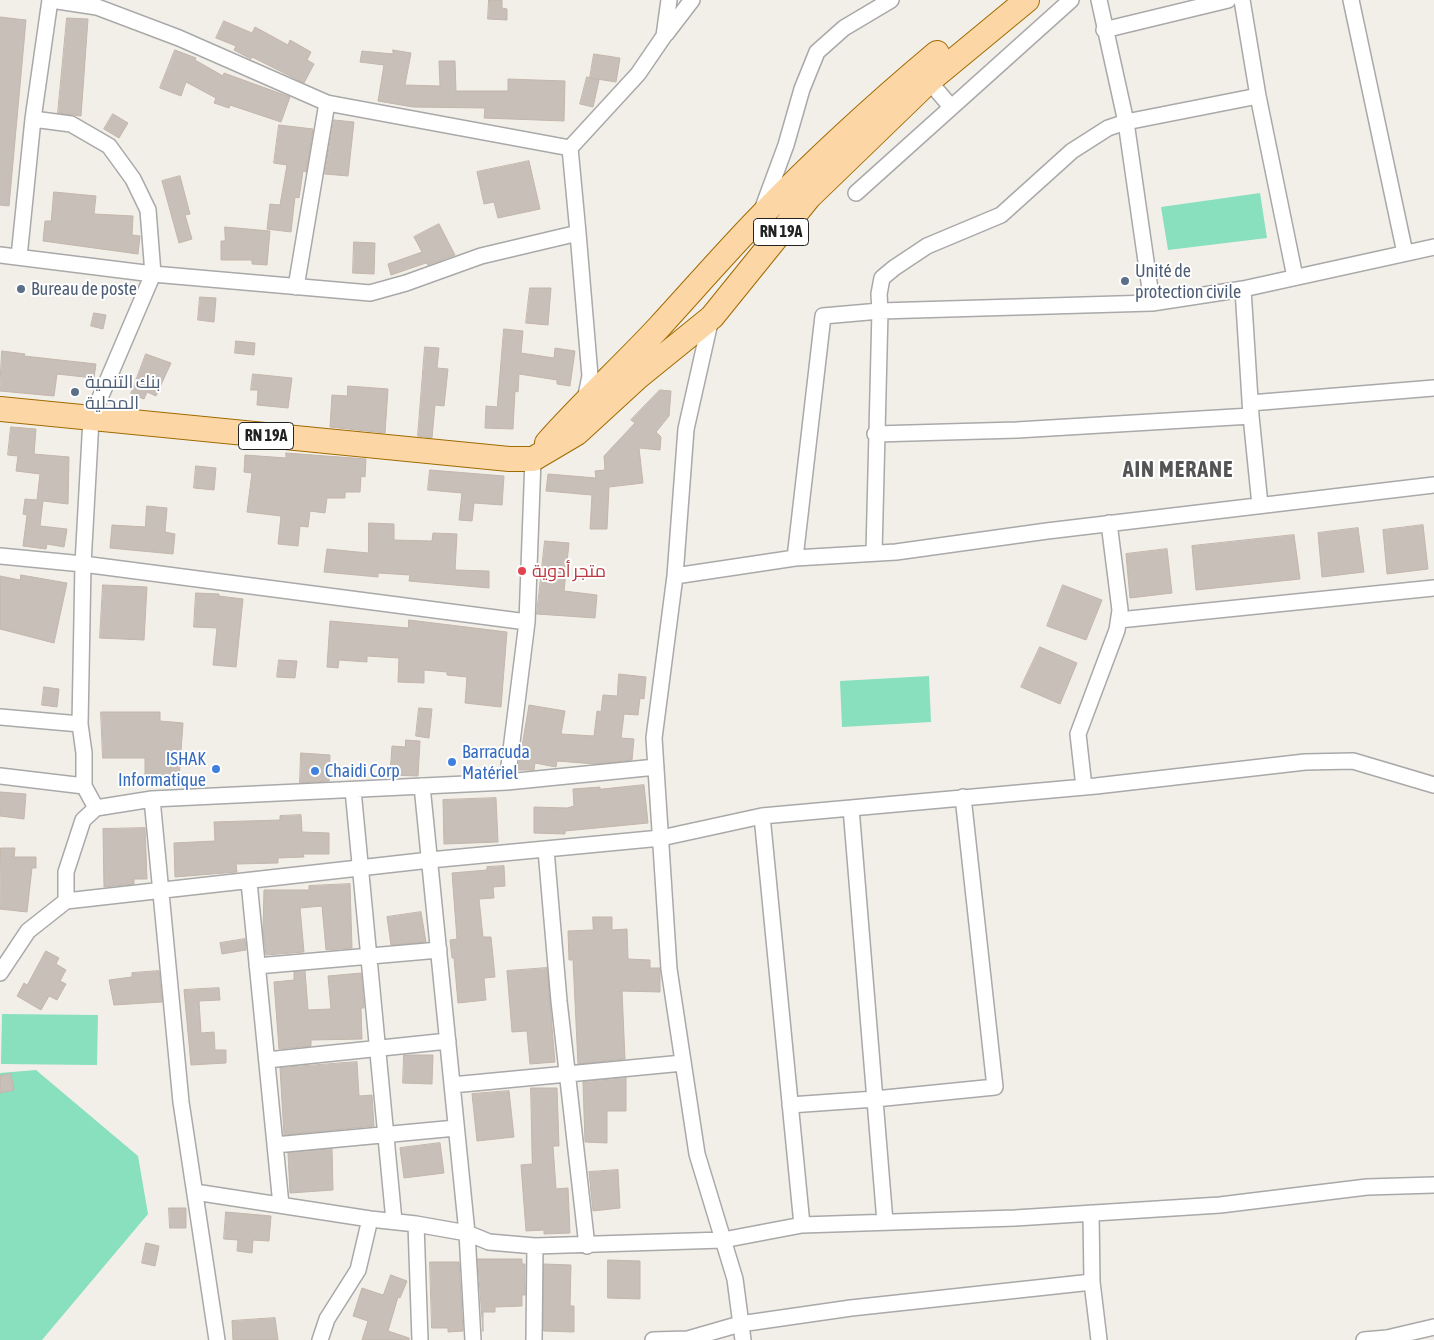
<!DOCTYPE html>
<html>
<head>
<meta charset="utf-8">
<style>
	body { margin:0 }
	canvas { display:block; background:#f2efe9 }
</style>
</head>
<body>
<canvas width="1434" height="1340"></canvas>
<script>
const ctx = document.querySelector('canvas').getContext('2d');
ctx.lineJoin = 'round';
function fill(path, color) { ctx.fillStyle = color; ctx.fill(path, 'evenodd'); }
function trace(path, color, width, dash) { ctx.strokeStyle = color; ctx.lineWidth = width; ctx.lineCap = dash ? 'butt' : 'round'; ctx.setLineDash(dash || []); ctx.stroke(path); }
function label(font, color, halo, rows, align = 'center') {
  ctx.font = font + ' "Asap Condensed",Cairo,sans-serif'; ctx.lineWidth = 4; ctx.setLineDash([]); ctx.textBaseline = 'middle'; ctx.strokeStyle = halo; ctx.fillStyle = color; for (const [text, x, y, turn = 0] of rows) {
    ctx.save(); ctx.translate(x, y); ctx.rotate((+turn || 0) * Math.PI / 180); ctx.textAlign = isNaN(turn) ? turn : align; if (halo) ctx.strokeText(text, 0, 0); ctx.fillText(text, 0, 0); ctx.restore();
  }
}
const pitch = new Path2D(`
	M1260,193L1267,238L1168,250L1161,207Z
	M929,676L931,722L842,727L840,681Z
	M2,1014L98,1015L97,1065L1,1064Z
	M36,1070L138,1156L148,1214L42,1340H0V1073Z`);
const building = new Path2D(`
	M489,0H502V8L507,9V20L488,19Z
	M0,17L26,20L9,206L0,205Z
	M67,18L88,19L81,116L58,113Z
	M224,21L252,33L255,27L288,45L290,40L311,52L307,60L314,64L304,83L252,57L251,59L234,50L236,46L216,38Z
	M175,50L196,58L195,60L223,76L224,73L290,97L281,122L230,105L229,108L214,103L216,98L186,82L181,96L160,88Z
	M393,50L411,53L405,85L440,86L439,61H455L456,91H508V79L565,81L564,121L484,118L485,108L413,107L378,101L384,65L360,62L362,51L393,54Z
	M594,54L620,58L616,82L590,78Z
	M587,77L599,80L593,107L580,104Z
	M113,114L128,123L119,138L104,129Z
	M334,120L354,122L348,176L325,174Z
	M279,125L313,129L306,172L303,171L299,198L295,197L291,232L267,229L270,204L280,205L287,165L274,163Z
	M529,161L540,209L498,218L494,202L484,204L477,172Z
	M180,176L190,214L185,215L192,239L179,243L162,181Z
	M54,192L96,196L94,214L133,216L132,235L140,236L138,254L43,241L45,221H51Z
	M439,224L455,255L428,265L426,263L391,275L388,264L422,252L414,237Z
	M225,227L270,231L267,265L252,264V260H221V241H225Z
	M354,242L375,243L374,274L353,273Z
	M530,288H551L548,325L526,323Z
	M200,297L216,298L214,322L198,320Z
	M94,313L106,315L103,329L91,326Z
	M504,329L523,331L521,353L554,358L555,348L575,351L570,386L557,384V380L519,374L518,392L515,391L513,429L485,428L486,406L497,407Z
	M236,341L255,343L254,355L235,353Z
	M425,347L439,348L437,368L448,369L444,406L435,405L432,438L418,436Z
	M2,351L25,354L24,356L96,364L94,378L57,374L54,396L0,391Z
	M146,354L171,363L156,396L147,392L144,399L131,394Z
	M253,374L292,378L288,408L257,405L258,390H251Z
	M348,386L388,389L385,433L330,427L332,395L347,396Z
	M660,390L671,391L669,416L656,432L661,437L660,450L639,448L643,483L609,487L607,529H590L592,495L546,491L548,474L596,478L595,471L605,470L604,456L635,423L631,420Z
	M11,427L36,429L34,454L69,457L68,504L43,501L40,526L67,529L64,547L47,544L46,549L23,546L27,515L23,514L25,499L37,500L40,474L16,471L18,456L8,455Z
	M286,453L366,459L365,477L361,476L360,492H345V498H327L325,513L310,511L308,527L300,526L298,546L278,544L281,516L247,512L252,473L244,472L245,455L286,458Z
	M196,466L216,468L214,490L194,488Z
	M430,470L504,476L502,505L474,503L472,521L459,520L462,493L428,490Z
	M147,506L167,508L165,532L175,534L173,554L110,548L112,525L145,527Z
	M369,523L394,524V540L432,541L433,533L457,534L455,570L489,571V588L409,581L410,575L378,573V577L324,572L327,549L368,553Z
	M1423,525L1428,569L1387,574L1383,530Z
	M1358,528L1364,572L1322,577L1318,533Z
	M1294,535L1300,579L1196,590L1192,546Z
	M545,541L569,543L564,591L597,595L595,618L537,614Z
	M1167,549L1172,593L1130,598L1126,554Z
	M21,575L67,583L54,643L0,629V576L20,580Z
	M103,585L147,587L144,640L100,638Z
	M1063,585L1102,600L1086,640L1047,626Z
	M196,593L219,594V596L243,599L236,667L213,665L217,628L194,627Z
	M409,620L507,632L501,707L465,703L467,677L447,675V672L424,670V683L398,682L399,658L367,656V662L339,660L338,668L327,667L330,621L408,628Z
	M1040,647L1077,663L1060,704L1021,687Z
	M279,660L297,661L295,678L277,677Z
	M619,674L646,677L644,699L640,698L638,715L624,714L621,738L634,739L632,760L596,764L557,761L556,767L535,763L534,770H518L529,705L565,711L561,734L594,736L597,711L601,712L603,695L617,696Z
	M44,687L59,689L57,707L42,705Z
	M419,708L432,709L429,738L416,736Z
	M101,712H160V721L183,723L179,779L145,778V758H103Z
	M406,740L420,741L418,776L390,775L392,746L405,747Z
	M301,753L330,755L329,781L300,783Z
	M644,785L648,823L565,831V834L534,833V807L567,808L574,806L573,789L600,787V789Z
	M0,792L26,794L24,819L0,816Z
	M496,798L498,842L444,844L443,800Z
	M301,815L302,832L329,833V854H303L304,857L278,858V863L236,864L237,872L175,877L174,843L215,841L214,822L280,820V816Z
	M145,828L147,879H134V884L104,887L103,829Z
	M1,848H15L14,857H36V868H32L27,912L0,909Z
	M504,866L505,886L493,887L494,898L479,899L483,937H491L495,977L484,978L486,1000L458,1003L454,958H452L450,940L457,939L452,873L487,870V867Z
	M350,884L352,948L326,950L322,906L300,908L304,952L266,955L263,929L264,890H309V886Z
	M421,912L426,942L391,945L387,917Z
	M593,917H612V930L627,929L628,959L650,960V968H660V992L622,991L625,1059L578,1064L573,960H569L568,931L593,930Z
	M245,939L246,950L222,954L220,943Z
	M46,951L59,958L56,964L66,970L60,981L66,984L57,1000L49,996L41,1010L17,996L24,983L27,985Z
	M547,968L555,1062L530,1064L527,1031L512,1032L507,971Z
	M159,971L162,1002L114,1005L109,980L132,977V973Z
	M305,971L308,1010L331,1009L328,976L361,973L364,1008H361L362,1039L311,1040V1046L279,1049L274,982L294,980V972Z
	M219,988L220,1000L199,1001L201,1033L214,1032L215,1050H226V1063L191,1065L184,990Z
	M404,1055H433L432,1084L403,1083Z
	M357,1062L359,1096L372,1095L374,1126L284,1135L280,1068Z
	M11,1074L14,1090L0,1093V1076Z
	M626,1078V1111H607V1143L585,1142L583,1082Z
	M531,1088H557L559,1146H553L556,1189L568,1188L570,1233L544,1234V1230L526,1231L521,1165L532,1164Z
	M509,1091L514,1137L477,1141L472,1094Z
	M440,1143L444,1173L404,1178L400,1148Z
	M332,1149L333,1190L290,1193L288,1153Z
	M618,1170L620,1208L593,1211L589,1172Z
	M169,1208H186V1228H170Z
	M226,1212L271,1216L269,1241L253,1240L252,1253L237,1251L238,1240L224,1239Z
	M146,1243L159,1246L155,1266L142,1263Z
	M478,1259H522V1264H525V1295H522V1306L495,1307V1312H483V1331Z
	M608,1260L640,1261V1299L608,1298Z
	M430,1262H459L463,1331L448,1332V1328H432Z
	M544,1264L571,1265L570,1306H574V1332L544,1331Z
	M391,1275L407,1281L400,1298L398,1297L388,1331L409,1338V1340H362L368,1321L353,1316L362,1288L383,1295Z
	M275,1318L278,1340H233L232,1321Z`);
const minor = new Path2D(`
	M51,0L97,7L179,38L327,103L570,148L578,233
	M1242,0L1258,96L1295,277
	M1351,0L1405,253
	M1104,30L1228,0
	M666,34L692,0
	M929,81L951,107
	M570,148L638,74L664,36L669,0
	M856,193L1071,0
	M762,210L786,145L802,89L817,52L844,28L891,0
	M0,255L153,274L370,293L406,283L481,256L578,233L590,376L585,400
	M19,257L33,119L50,0
	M296,287L327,103
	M1243,289L1251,416L1260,505
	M1152,303L1126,122L1258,96
	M711,318L686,429L675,576L654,738L669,969L697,1154L735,1279L743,1340
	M1250,403L1434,388
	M875,434L1017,430L1251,416
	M874,553L880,311L1152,303L1243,289L1434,247
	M0,556L83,564L527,622
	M795,558L823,316L880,311L879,294L882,278L894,268L927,246L1001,215L1072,151L1108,128L1126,122L1099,0
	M675,576L795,558L896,552L1047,531L1434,485
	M1119,620L1434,588
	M0,717L80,724
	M0,776L84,786
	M507,782L656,767
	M422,786L467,1233L473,1340
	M1084,787L1078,734L1117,630L1120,610L1109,523
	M353,790L394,1221
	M152,799L181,1102L217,1340
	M96,808L152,799L507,782L527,622L533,459
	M851,808L885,1222
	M762,816L802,1225
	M546,850L559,1001L587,1246
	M249,882L281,1205
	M66,901L430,860L661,838L762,816L1096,786L1305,762L1353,761L1434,785
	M257,966L439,950
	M0,973L28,931L66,901V872L83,820L96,808L84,786V753L80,724L83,564L91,419L153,274L148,210L133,179L109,146L71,124L33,119
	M267,1060L448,1041
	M452,1085L683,1063
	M790,1105L875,1099L995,1087L963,797
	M275,1145L456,1128
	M195,1192L370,1219L416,1224L467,1233L489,1242L535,1246L723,1240L802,1225L1015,1218L1220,1205L1367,1187L1434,1185
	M416,1224L420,1340
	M1092,1282L1099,1340
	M320,1340L327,1319L358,1270L370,1219
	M534,1340L535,1246
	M653,1340L688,1339L740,1324L851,1308L1092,1282L1091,1213
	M1364,1340L1387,1338L1434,1327`);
const primary = new Path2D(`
	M0,409L509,459H533L577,433L638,377L712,317L809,197L929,81L1027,0
	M547,443C583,402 623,366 660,326C693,290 725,253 759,218C815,160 875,105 937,53`);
const markers = [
	[1125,281,5,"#5c6f8a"],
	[21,289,5,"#5c6f8a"],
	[75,392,5,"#5c6f8a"],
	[522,571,5,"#e0444e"],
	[452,762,5,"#3f7fe0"],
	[216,769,5,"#3f7fe0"],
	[315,771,5,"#3f7fe0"]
];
const shields = [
	[781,232,55],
	[266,436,55]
];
const shieldNames = [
	["RN 19A",781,232],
	["RN 19A",266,436]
];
const serviceNames = [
	["Unité de",1135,271],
	["protection civile",1135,292],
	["Bureau de poste",31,289],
	["بنك التنمية",85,382],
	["المحلية",85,403]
];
const healthNames = [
	["متجر أدوية",532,571]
];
const shopNames = [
	["Barracuda",462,752],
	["Matériel",462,773],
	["ISHAK",206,759,"right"],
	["Informatique",206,780,"right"],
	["Chaidi Corp",325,771]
];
const districtNames = [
	["AIN MERANE",1178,470]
];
fill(pitch, '#88e0be');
fill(building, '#c7bfb8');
trace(building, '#c4b6ab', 1);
trace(minor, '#a9a9a9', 18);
trace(primary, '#a06b00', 26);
trace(minor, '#fff', 15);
trace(primary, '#fcd6a4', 24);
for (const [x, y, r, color] of markers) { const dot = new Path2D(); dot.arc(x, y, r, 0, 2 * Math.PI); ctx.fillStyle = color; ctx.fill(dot); trace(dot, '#fff', 2); }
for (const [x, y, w] of shields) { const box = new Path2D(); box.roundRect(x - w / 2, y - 13.5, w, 27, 4); ctx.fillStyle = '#fff'; ctx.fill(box); trace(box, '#222', 1); }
label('bold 16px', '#222', null, shieldNames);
label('18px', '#4e5e75', '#fff', serviceNames, 'left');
label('18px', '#be3a42', '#fff', healthNames, 'left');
label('18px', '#366cbe', '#fff', shopNames, 'left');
ctx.letterSpacing = '1px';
label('bold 22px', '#555', '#fff', districtNames);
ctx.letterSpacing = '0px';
</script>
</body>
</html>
